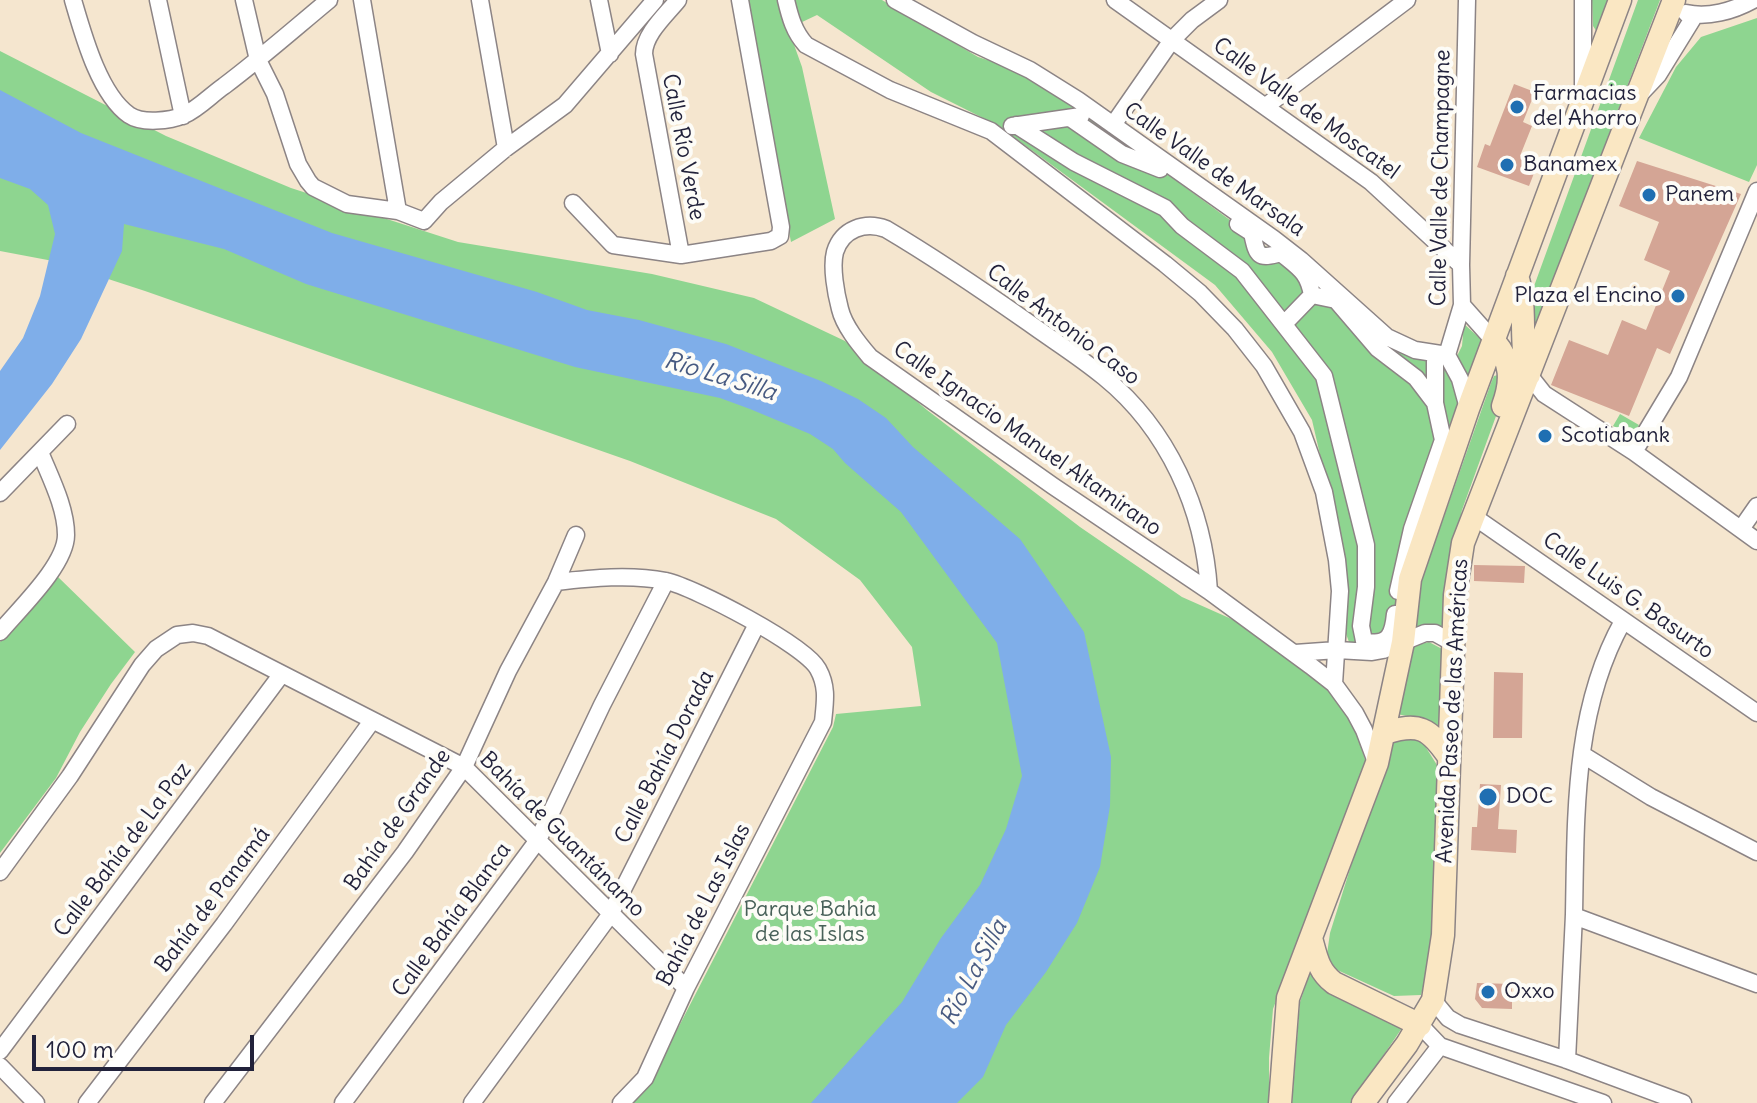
<!DOCTYPE html>
<html>
<head>
<meta charset="utf-8">
<style>
	body { margin:0 }
	#map { position:relative; width:1757px; height:1103px; overflow:hidden; background:#f5e6cf; font-family:Delius,sans-serif }
	canvas { display:block }
	.scale { position:absolute; left:32px; top:1035px; width:222px; height:36px; box-sizing:border-box; border:4px solid #22223b; border-top:0; padding-left:10px; font-size:24px; line-height:28px; white-space:nowrap; color:#22223b; -webkit-text-stroke:6px #fdfcf7; paint-order:stroke }
</style>
</head>
<body>
<div id="map">
<canvas width="1757" height="1103"></canvas>
<div class="scale">100 m</div>
</div>
<script>
const ctx = document.querySelector('canvas').getContext('2d');
ctx.lineJoin = 'round';
function fill(path, color) { ctx.fillStyle = color; ctx.fill(path, 'evenodd'); }
function trace(path, color, width, dash) { ctx.strokeStyle = color; ctx.lineWidth = width; ctx.lineCap = dash ? 'butt' : 'round'; ctx.setLineDash(dash || []); ctx.stroke(path); }
function label(font, color, halo, rows, align = 'center') {
  ctx.font = font + ' Delius,sans-serif'; ctx.lineWidth = 8; ctx.setLineDash([]); ctx.textBaseline = 'middle'; ctx.strokeStyle = halo; ctx.fillStyle = color; for (const [text, x, y, turn = 0] of rows) {
    ctx.save(); ctx.translate(x, y); ctx.rotate((+turn || 0) * Math.PI / 180); ctx.textAlign = isNaN(turn) ? turn : align; if (halo) ctx.strokeText(text, 0, 0); ctx.fillText(text, 0, 0); ctx.restore();
  }
}
const green = new Path2D(`
	M745,0H778L802,67L835,219L791,242Z
	M789,0H882L978,57L1013,68L1088,116L1279,256L1333,304L1403,352L1436,365L1446,371L1456,383L1458,398L1455,417L1392,634L1356,647L1349,642L1345,631V563L1312,420L1272,352L1215,285L1011,135L983,118L931,92L817,15L800,23Z
	M1592,0H1615L1597,32L1593,26Z
	M1638,0H1660L1537,323L1532,325L1525,311Z
	M1757,18V165L1749,182L1639,138L1676,67L1701,37Z
	M0,51L166,136L291,188L458,242L652,274L754,298L845,341L927,410L1080,527L1182,597L1236,621L1323,681L1350,715L1366,762L1273,1009L1269,1058V1103H632L659,1065L833,727L836,714L921,706L912,647L860,580L776,519L630,461L145,291L53,261L0,251Z
	M1464,324L1484,342L1467,389L1466,373L1457,356L1462,346Z
	M1498,375L1508,383L1462,510L1451,561L1443,629L1416,627L1421,582L1491,383L1494,376Z
	M1620,414L1639,425L1632,435L1613,426Z
	M57,576L135,652L111,684L80,732L56,778L0,853V642Z
	M1429,642L1444,650L1441,732L1419,718L1396,714L1409,647Z
	M1420,738L1442,773L1439,872L1430,959L1421,995L1394,996L1335,969L1327,954L1330,933L1390,741Z
	M1311,970L1402,1028L1351,1103H1292L1300,1002Z`);
const water = new Path2D(`
	M0,90L81,133L332,233L537,292L587,310L639,320L726,344L821,381L858,399L886,418L913,447L1020,539L1084,632L1111,757L1110,806L1100,867L1077,923L1046,972L1006,1025L983,1077L957,1103H811L902,1002L941,938L980,885L1006,829L1022,776L997,643L901,512L845,463L833,449L810,434L750,409L720,398L575,367L306,284L224,249L124,224L122,251L81,339L52,384L0,450V371L23,338L40,296L55,234L48,205L30,189L0,178Z`);
const building = new Path2D(`
	M1514,84L1535,92L1523,122L1532,126L1520,156L1538,163L1529,186L1477,167L1485,144L1490,146Z
	M1637,161L1741,194L1670,354L1657,348L1629,416L1551,385L1569,340L1608,355L1622,320L1646,330L1670,271L1644,260L1659,222L1619,206Z
	M1474,565L1525,566L1524,583L1474,581Z
	M1494,672L1523,673L1522,738H1493Z
	M1480,784L1501,785L1498,829L1517,830L1516,853L1471,850L1472,827H1477Z
	M1477,983L1512,984V1009L1482,1008L1475,999Z`);
const street = new Path2D(`
	M73,0C83,34 99,94 129,115C142,124 170,121 184,115C198,109 211,95 224,86C260,59 294,29 329,0
	M158,0L183,116
	M244,0L258,60L275,94L298,164L308,181L313,187L347,204L398,211L424,221L441,202L506,148L565,105L655,0
	M362,0L398,211
	M480,0L506,148
	M599,0L610,54
	M678,0C666,15 644,34 644,54L681,255
	M786,0C790,17 794,32 806,45L890,90L991,131L1165,264L1200,293L1235,329L1264,366L1302,432L1324,492L1337,560L1340,591L1334,684
	M895,0L973,43L1030,70L1078,100L1274,239L1301,260L1387,337L1415,350L1447,355
	M1115,0L1371,182L1461,265
	M1583,0V87
	M1686,13C1708,18 1733,11 1753,0
	M1642,92L1658,75L1695,15
	M1266,106L1407,0
	M1070,118L1122,154L1160,169
	M1016,125L1074,162L1165,208L1182,226L1242,271L1324,376L1366,545V587L1361,626L1364,641C1389,647 1393,634 1395,614
	M1113,125L1172,40L1192,20L1219,0
	M1012,126L1081,116
	M573,203L613,245L681,255L771,241L780,236L781,227L740,0
	M1238,224L1252,233C1257,255 1257,260 1281,253C1299,268 1308,272 1312,295
	M1462,305L1494,341
	M1284,324L1312,295L1336,300L1378,349L1416,378L1435,403
	M1447,355L1462,305L1461,265L1467,0
	M1447,355L1460,379L1468,408
	M1529,375L1544,394L1634,452L1757,541
	M1634,452L1679,377L1757,191
	M0,493L67,424
	M1473,516L1757,713
	M1741,529L1757,506
	M556,582C592,578 630,574 666,581C694,587 805,645 818,669C828,687 825,702 823,722L686,988L645,1078L621,1103
	M1209,591C1204,509 1168,429 1104,377C1080,357 1054,341 1029,323C982,290 935,258 886,229C865,221 842,229 835,252C831,267 836,294 840,309C844,326 859,344 870,357L1053,486L1209,591L1311,666L1334,684L1355,713L1364,730L1376,762
	M1398,591L1412,529L1443,440L1435,403V353
	M0,632C19,609 66,565 66,535C66,507 50,477 40,452
	M1295,653L1337,650L1372,652L1383,650L1425,633H1435L1453,643
	M1583,755L1651,797L1757,852
	M0,872L70,776L142,665L156,649L177,635L193,633L208,636L464,767L686,988
	M1574,916L1757,984
	M1433,1000L1448,1018L1460,1025L1567,1060L1683,1103
	M1420,1025L1440,1046L1603,1103
	M0,1051L281,675
	M1567,1060C1569,1012 1572,963 1574,914C1576,815 1573,710 1623,621
	M0,1066L36,1103
	M87,1103L224,924L372,721
	M213,1103L405,852L464,767L508,671L556,582L576,535
	M343,1103L538,840L602,705L666,581
	M472,1103L610,915L757,624
	M1396,1103L1440,1046`);
const secondary = new Path2D(`
	M1517,276C1528,309 1518,342 1529,375
	M1494,341C1512,362 1512,381 1503,406
	M1385,733C1419,722 1429,728 1449,757
	M1311,938C1316,956 1318,971 1334,983L1420,1025
	M1280,1103L1288,998L1377,763L1403,642L1410,579L1468,409L1620,0
	M1363,1103L1407,1044L1433,1000L1443,935L1455,595L1463,543L1674,0`);
const markers = [
	[1517,107,8,"#1f6fb2"],
	[1507,165,8,"#1f6fb2"],
	[1649,195,8,"#1f6fb2"],
	[1678,296,8,"#1f6fb2"],
	[1545,436,8,"#1f6fb2"],
	[1488,797,10,"#1f6fb2"],
	[1488,992,8,"#1f6fb2"]
];
const poiNames = [
	["Farmacias",1533,94],
	["del Ahorro",1533,119],
	["Banamex",1523,165],
	["Panem",1665,195],
	["Plaza el Encino",1662,296,"right"],
	["Scotiabank",1561,436],
	["DOC",1506,797],
	["Oxxo",1504,992]
];
const streetNames = [
	["Calle Valle de Moscatel",1306,109,36],
	["Calle Río Verde",683,147,79],
	["Calle Valle de Marsala",1214,170,35],
	["Calle Valle de Champagne",1441,178,-89],
	["Calle Antonio Caso",1063,325,37],
	["Calle Ignacio Manuel Altamirano",1027,439,35],
	["Calle Luis G. Basurto",1628,596,35],
	["Avenida Paseo de las Américas",1453,711,-87],
	["Calle Bahía Dorada",665,757,-63],
	["Bahía de Grande",398,820,-55],
	["Bahía de Guantánamo",562,835,45],
	["Calle Bahía de La Paz",123,850,-53],
	["Bahía de Panamá",213,900,-53],
	["Bahía de Las Islas",704,905,-63],
	["Calle Bahía Blanca",452,920,-54]
];
const parkNames = [
	["Parque Bahía",810,910],
	["de las Islas",810,935]
];
const waterNames = [
	["Río La Silla",720,377,17],
	["Río La Silla",974,973,-62]
];
fill(green, '#8ed590');
fill(water, '#7faee9');
fill(building, '#d4a595');
trace(street, '#8c8485', 19);
trace(secondary, '#8c8485', 25);
trace(street, '#fff', 16);
trace(secondary, '#fae7c3', 22);
for (const [x, y, r, color] of markers) { const dot = new Path2D(); dot.arc(x, y, r, 0, 2 * Math.PI); ctx.fillStyle = color; ctx.fill(dot); trace(dot, '#fdfcf7', 3); }
label('22px', '#22223b', '#fdfcf7', poiNames, 'left');
label('22px', '#22223b', '#fdfcf7', streetNames);
label('22px', '#486159', '#fdfcf7', parkNames);
label('italic 24px', '#475a81', '#fdfcf7', waterNames);
</script>
</body>
</html>
